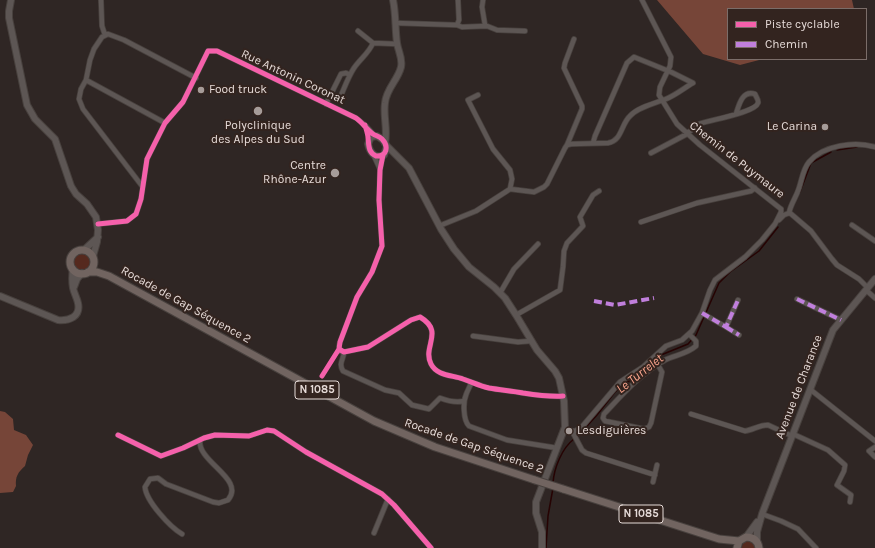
<!DOCTYPE html>
<html>
<head>
<meta charset="utf-8">
<style>
	body { margin:0 }
	#map { position:relative; width:875px; height:548px; overflow:hidden; background:#2f2624; font-family:Karla,sans-serif }
	canvas { display:block }
	.legend { position:absolute; left:727px; top:8px; width:140px; height:52px; box-sizing:border-box; background:#33241f; border:1px solid #7b6d69; margin:0; padding:5px 7px; list-style:none; font-size:12px; color:#e6dbd8 }
	.legend li { display:flex; align-items:center; gap:8px; height:20px }
	.legend b { width:20px; border:1px solid #7b6d69 }
</style>
</head>
<body>
<div id="map">
<canvas width="875" height="548"></canvas>
<ul class="legend">
<li><b style="height:5px;background:#f560ab"></b>Piste cyclable</li>
<li><b style="height:5px;background:#c07fdc"></b>Chemin</li>
</ul>
</div>
<script>
const ctx = document.querySelector('canvas').getContext('2d');
ctx.lineJoin = 'round';
function fill(path, color) { ctx.fillStyle = color; ctx.fill(path, 'evenodd'); }
function trace(path, color, width, dash) { ctx.strokeStyle = color; ctx.lineWidth = width; ctx.lineCap = dash ? 'butt' : 'round'; ctx.setLineDash(dash || []); ctx.stroke(path); }
function label(font, color, halo, rows, align = 'center') {
  ctx.font = font + ' Karla,sans-serif'; ctx.lineWidth = 4; ctx.setLineDash([]); ctx.textBaseline = 'middle'; ctx.strokeStyle = halo; ctx.fillStyle = color; for (const [text, x, y, turn = 0] of rows) {
    ctx.save(); ctx.translate(x, y); ctx.rotate((+turn || 0) * Math.PI / 180); ctx.textAlign = isNaN(turn) ? turn : align; if (halo) ctx.strokeText(text, 0, 0); ctx.fillText(text, 0, 0); ctx.restore();
  }
}
const green = new Path2D(`
	M73 261a9 9 0 1 1 18 0a9 9 0 1 1-18 0Z
	M745,540H751L757,548H741L743,544L742,543Z`);
const forest = new Path2D(`
	M657,0H852L854,9H728V59H763L740,65L703,54Z
	M0,411L5,412L13,419L14,430L26,435L33,445L28,455L25,466C18,472 15,477 16,486L13,492L0,493Z`);
const stream = new Path2D(`
	M837,150L857,147
	M800,192L811,163L831,152
	M577,437L597,415L615,392L627,382L639,375L661,355L688,344L696,335L719,283L730,272L759,251L778,227
	M553,483C554,468 562,448 574,439
	M546,548L548,516L553,488`);
const minor = new Path2D(`
	M101,0L102,26L105,35
	M483,0L482,7L485,25
	M642,0L671,57L670,66L660,87L659,95L677,124L700,145L781,209
	M395,23L457,25L462,27L487,26L497,30L525,31
	M457,25L459,20L458,0
	M358,31L373,43L397,44
	M86,80L165,123
	M478,95L468,100L493,149L510,170L512,179L510,189
	M339,100C344,89 348,77 354,68C360,59 369,53 373,43
	M326,104L341,74L346,73L350,75
	M567,145L571,144L608,143C622,141 621,124 630,116C638,107 656,103 666,99C676,95 684,88 693,83L671,72L634,57L627,63L595,136L593,143
	M651,153L687,134C691,131 694,126 699,124C709,120 755,113 758,103C759,100 756,97 755,94C742,90 739,105 736,114
	M383,155L380,170L379,200L382,246L372,272L357,297L340,342L339,346L340,351L344,352L368,347L411,320L420,317C445,332 422,346 431,364C437,376 452,375 463,379C472,382 480,386 489,388C500,390 512,391 523,393C536,395 549,397 563,396
	M374,156L380,169
	M142,186L83,109L79,99L81,89L86,80L90,60L94,49L102,37L108,34L124,40L196,78
	M790,213L811,231L832,259L837,265L859,279L868,288
	M779,220L784,215L789,213C791,203 796,198 799,188C802,179 803,169 809,162C823,145 855,141 875,147
	M641,222L697,203L751,191L755,188
	M98,224L127,221L136,214L141,199L147,159L165,123L183,102L208,51H217L356,118L365,125L375,136
	M852,225L875,241
	M439,226L476,211L507,191L510,189L534,192L544,187L547,184L565,148L567,145L582,109V106L564,68L565,63L574,39
	M866,290L875,298
	M500,293L514,269L538,244
	M797,299L841,320
	M702,313L726,327L738,300
	M516,315L560,290L563,267L564,251L567,243L583,226L580,217L593,195L599,191
	M726,327L739,335
	M473,336L518,342L531,341
	M344,352C344,359 338,363 343,371L385,390L399,393L412,405L429,409L440,398C448,401 456,403 464,401
	M658,365L662,372L651,423L649,427L644,429L605,421L603,418L604,414C622,395 641,373 665,360C675,355 687,354 696,346V341L689,334
	M471,383C470,387 467,391 466,395C463,402 463,420 469,426L507,440L557,448
	M811,390L875,441
	M691,414L745,431C753,430 759,425 768,425L792,436
	M564,431H575L581,428L620,382L643,367L666,346L682,340L692,331L702,313L710,290L715,280L745,257L762,240L775,224L781,212V209
	M572,431L582,450L586,453L655,475
	M793,434L828,450L845,465L844,471L837,485L851,495L850,502
	M118,435L161,456L183,448L204,438L215,435L249,436L267,430L274,431L306,452L382,494L394,505L431,548
	M875,447L869,451L875,457
	M653,482L657,465
	M762,514L781,521L798,529L816,548
	M374,533L388,499
	M182,534C170,527 146,501 145,487L150,479L158,478L166,484L213,502L219,503L228,500C246,479 197,462 200,440`);
const tertiary = new Path2D(`
	M11,0L9,11V18L27,105L35,119L55,139L71,186L76,194L87,204L96,217L98,230L97,242L93,256
	M377,136L383,140L387,146L384,155C375,159 370,153 368,144L371,137Z
	M385,143C388,130 383,116 385,103C386,89 398,80 401,67C403,58 398,51 397,43C395,29 396,14 393,0
	M387,146L409,168L441,229L454,249L469,267L494,287L505,298L516,315L537,350L555,371L559,378L564,401L565,427L536,502V513L542,532V548
	M84,250L98,237
	M74,287L77,279L82,273
	M0,296L58,320C69,321 81,317 78,303C77,298 74,293 73,288C72,282 72,275 73,269
	M746,537L757,522
	M757,541V532L762,514L833,330L875,279`);
const primary = new Path2D(`
	M70 262a12 12 0 1 1 24 0a12 12 0 1 1-24 0Z
	M88,272H97L109,276L374,421L435,447L535,480
	M563,489L719,539L739,541
	M737,548L739,541L746,537C754,537 758,541 759,548`);
const primaryBridge = new Path2D(`
	M535,480L563,489`);
const quiet = new Path2D(`
	M797,299L841,320
	M594,301L615,305L654,298
	M702,313L726,327L738,300
	M726,327L739,335`);
const cycleway = new Path2D(`
	M98,224L127,221L136,214L141,199L147,159L165,123L183,102L208,51H217L356,118C363,123 367,130 373,134C376,136 379,136 382,139C389,146 387,157 376,156C368,152 369,146 368,138C368,134 366,129 365,125
	M339,349L344,352L368,347L411,320L420,317C445,332 422,346 431,364C437,376 452,375 463,379C472,382 480,386 489,388C500,390 512,391 523,393C536,395 549,397 563,396
	M322,376L339,349L340,342L357,297L372,272L382,246L379,200L380,170L383,155
	M118,435L161,456L183,448L204,438L215,435L249,436L267,430L274,431L306,452L382,494L394,505L431,548`);
const markers = [
	[201,90,4,"#a69c99"],
	[258,111,5,"#a69c99"],
	[825,127,4,"#a69c99"],
	[335,173,5,"#a69c99"],
	[569,431,4,"#a69c99"]
];
const shields = [
	[317,390,44],
	[641,514,44]
];
const shieldNames = [
	["N 1085",317,390],
	["N 1085",641,514]
];
const streetNames = [
	["Rue Antonin Coronat",293,77,25],
	["Chemin de Puymaure",737,160,38],
	["Rocade de Gap Séquence 2",186,305,29],
	["Avenue de Charance",799,387,-69],
	["Rocade de Gap Séquence 2",474,446,19]
];
const poiNames = [
	["Food truck",209,90],
	["Polyclinique",258,126,"center"],
	["des Alpes du Sud",258,140,"center"],
	["Le Carina",817,127,"right"],
	["Centre",326,166,"right"],
	["Rhône-Azur",326,180,"right"],
	["Lesdiguières",577,431]
];
const waterNames = [
	["Le Turrelet",640,374,-38]
];
fill(green, '#55291e');
fill(forest, '#764538');
trace(stream, '#260303', 1.5);
trace(minor, '#48413e', 6);
trace(tertiary, '#48413e', 8);
trace(primary, '#48413e', 9);
trace(minor, '#5d5654', 4.5);
trace(tertiary, '#5d5654', 6);
trace(primary, '#716460', 7);
trace(primaryBridge, '#48413e', 9, []);
trace(primaryBridge, '#716460', 7);
trace(quiet, '#c07fdc', 4, [8, 4]);
trace(cycleway, '#f560ab', 5);
for (const [x, y, r, color] of markers) { const dot = new Path2D(); dot.arc(x, y, r, 0, 2 * Math.PI); ctx.fillStyle = color; ctx.fill(dot); trace(dot, '#33241f', 1.5); }
for (const [x, y, w] of shields) { const box = new Path2D(); box.roundRect(x - w / 2, y - 9, w, 18, 3); ctx.fillStyle = '#33241f'; ctx.fill(box); trace(box, '#e6dbd8', 1); }
label('bold 11px', '#e6dbd8', null, shieldNames);
label('12px', '#e6dbd8', '#33241f', streetNames);
label('12px', '#e6dbd8', '#33241f', poiNames, 'left');
label('italic 13px', '#fea78f', '#33241f', waterNames);
</script>
</body>
</html>
